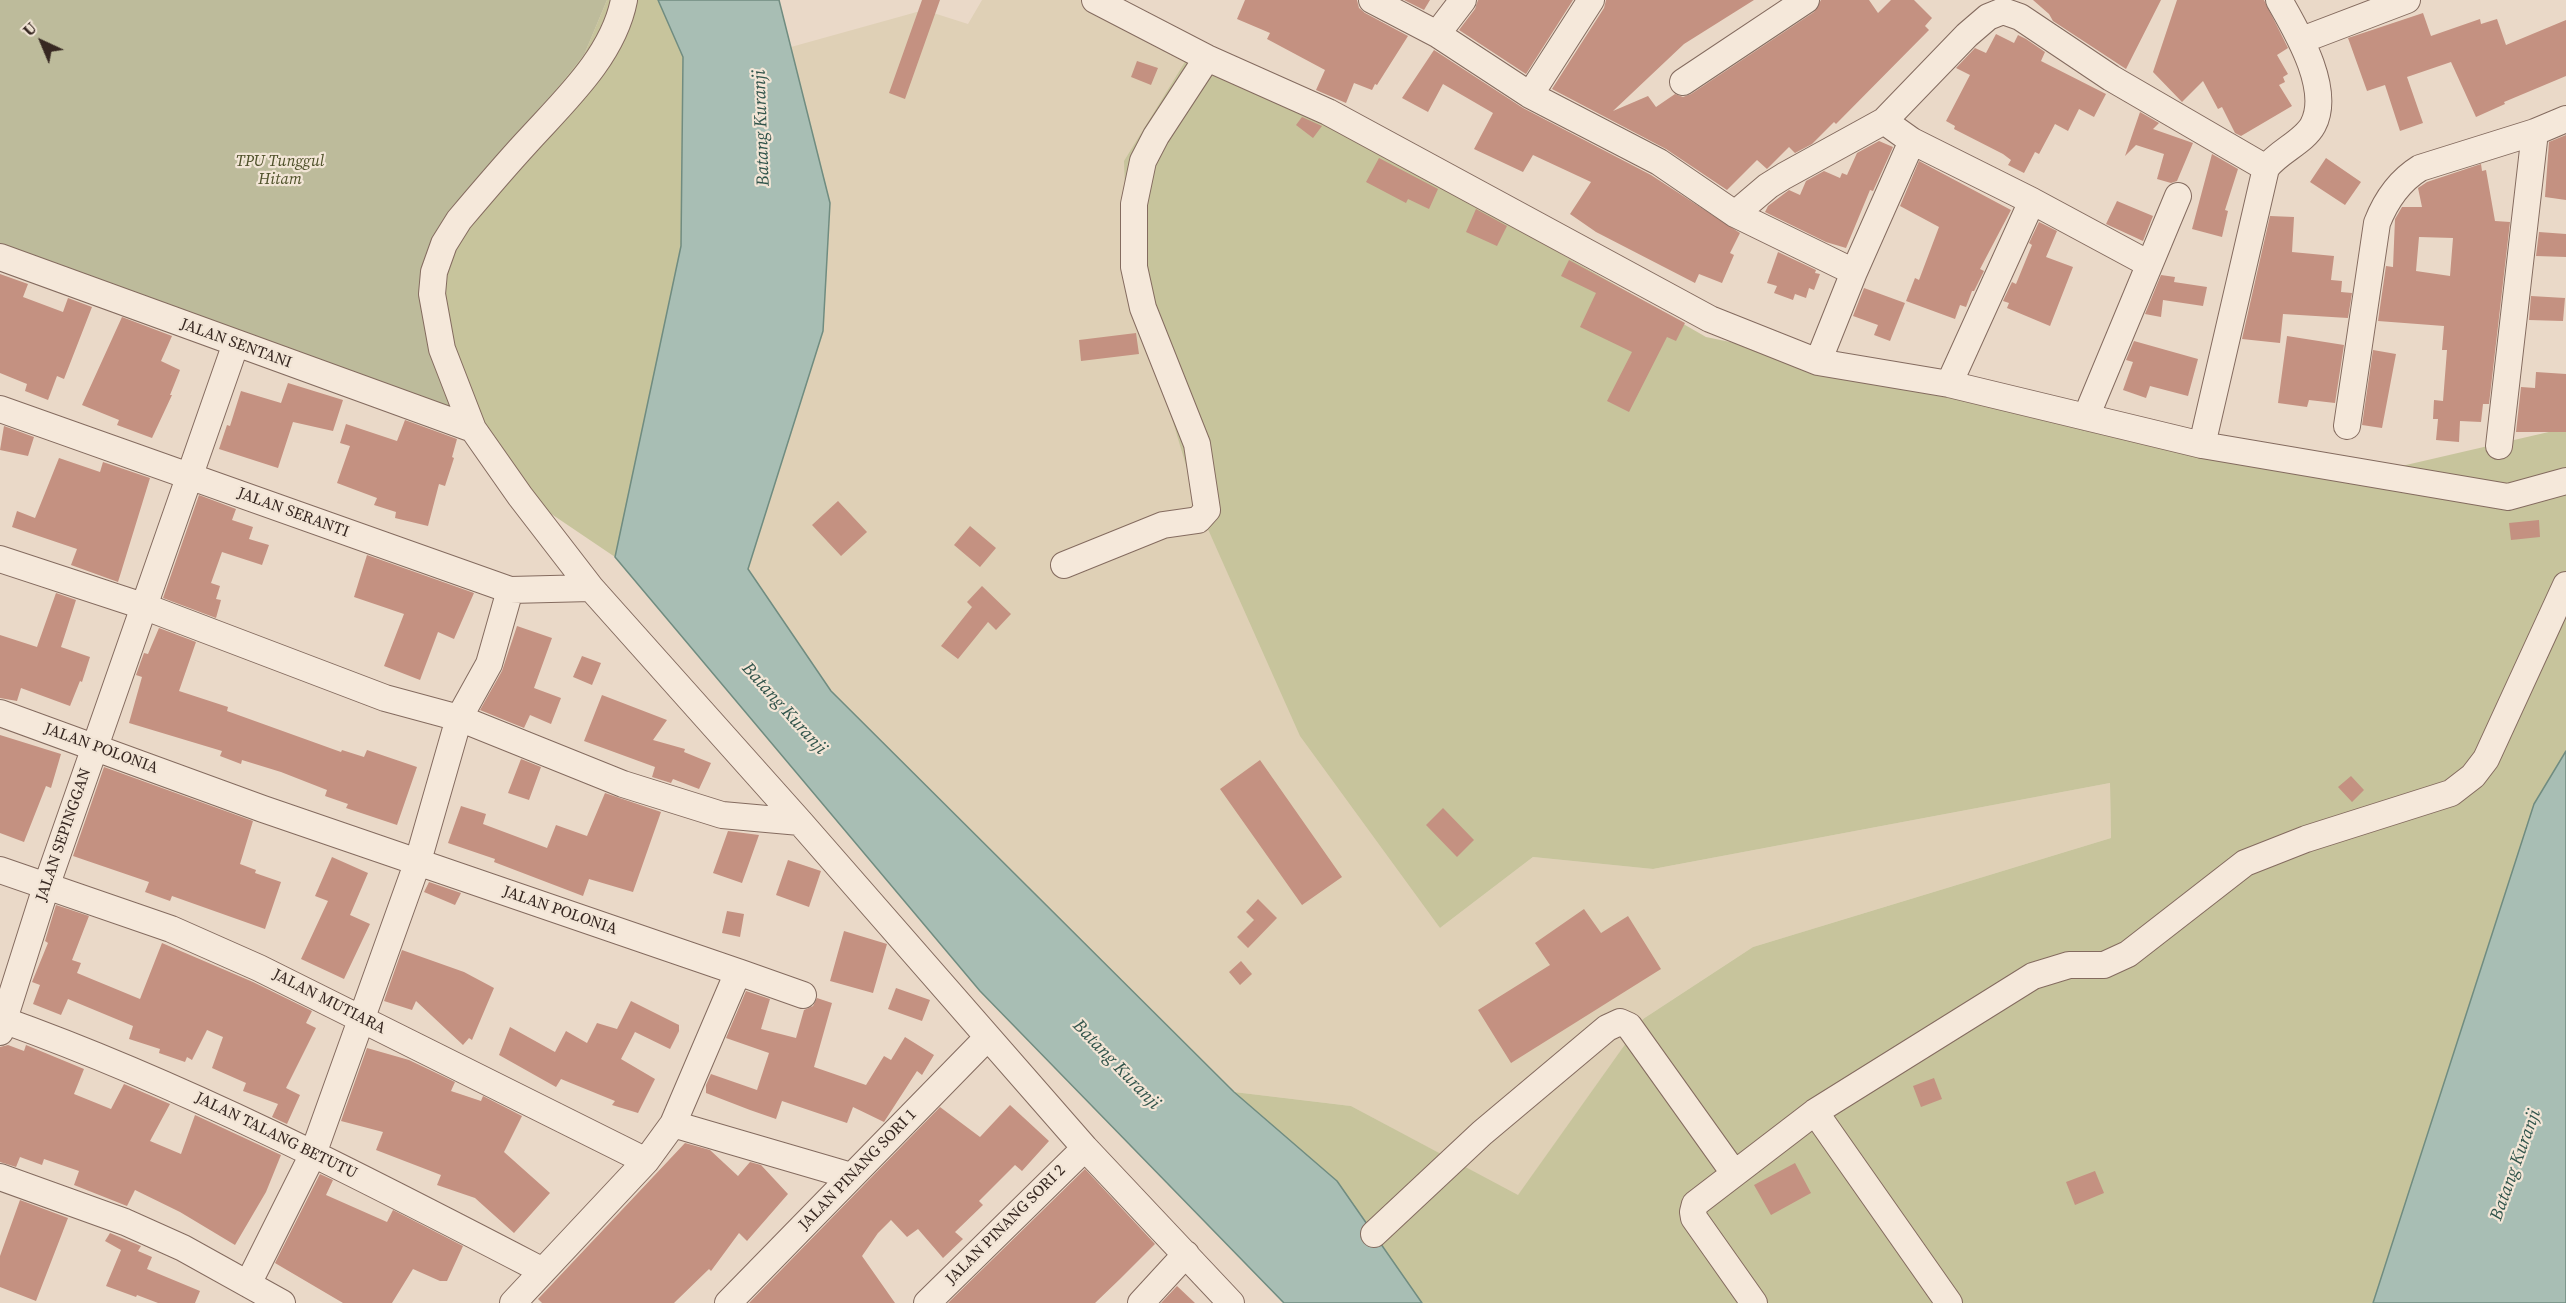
<!DOCTYPE html>
<html>
<head>
<meta charset="utf-8">
<style>
	body { margin:0 }
	#map { position:relative; width:2566px; height:1303px; overflow:hidden; background:#ead9c8; font-family:"Source Serif 4",serif }
	canvas { display:block }
	.north { position:absolute; left:12px; top:12px; width:60px; height:60px; -webkit-text-stroke:4px #f2e5d6; paint-order:stroke; rotate:316deg; font-size:16px; font-weight:700; line-height:24px; text-align:center; color:#362721 }
	.north::after { content:''; display:block; margin:auto; width:21px; height:27px; background:#362721; clip-path:polygon(50% 0,100% 100%,50% 72%,0 100%) }
</style>
</head>
<body>
<div id="map">
<canvas width="2566" height="1303"></canvas>
<div class="north">U</div>
</div>
<script>
const ctx = document.querySelector('canvas').getContext('2d');
ctx.lineJoin = 'round';
function fill(path, color) { ctx.fillStyle = color; ctx.fill(path, 'evenodd'); }
function trace(path, color, width, dash) { ctx.strokeStyle = color; ctx.lineWidth = width; ctx.lineCap = dash ? 'butt' : 'round'; ctx.setLineDash(dash || []); ctx.stroke(path); }
function label(font, color, halo, rows, align = 'center') {
  ctx.font = font + ' "Source Serif 4",serif'; ctx.lineWidth = 4.5; ctx.setLineDash([]); ctx.textBaseline = 'middle'; ctx.strokeStyle = halo; ctx.fillStyle = color; for (const [text, x, y, turn = 0] of rows) {
    ctx.save(); ctx.translate(x, y); ctx.rotate((+turn || 0) * Math.PI / 180); ctx.textAlign = isNaN(turn) ? turn : align; if (halo) ctx.strokeText(text, 0, 0); ctx.fillText(text, 0, 0); ctx.restore();
  }
}
const farmland = new Path2D(`
	M982,0H1088L1196,44L1440,928L1533,857L1653,869L2110,783L2111,838L1753,947L1643,1019L1518,1196L1351,1106L1234,1092L831,691L748,568L823,331L830,203L791,47L924,10L968,24Z`);
const green = new Path2D(`
	M607,0H658L683,57L681,246L615,557L541,507L466,415L422,306L441,229L584,55Z
	M1196,44L1706,337L2367,474L2566,428V783L2377,1303H1422L1337,1181L1234,1092L1351,1106L1518,1195L1643,1019L1753,947L2111,838L2110,783L1653,869L1533,857L1440,928L1300,736L1199,509L1128,271L1124,161Z`);
const cemetery = new Path2D(`
	M0,0H607L584,55L520,135L422,306L466,415L0,256Z`);
const water = new Path2D(`
	M658,0H779L830,203L823,331L748,569L831,691L1234,1092L1337,1181L1422,1303H1284L980,991L615,557L681,246L683,57Z
	M2566,751V1303H2373L2534,804Z`);
const building = new Path2D(`
	M922,0H940L905,99L889,93Z
	M1245,0H1357L1359,8L1365,13L1408,36L1377,85L1375,84L1372,90L1354,83L1346,103L1316,90L1325,70L1267,39L1270,33L1237,19Z
	M1404,0H1430L1424,10Z
	M1478,0H1573L1526,74L1459,30L1475,9Z
	M1606,0H1754L1684,44L1613,111L1648,96L1656,107L1675,94L1683,97L1691,94L1814,12L1821,0H1869L1878,13L1891,0H1914L1932,18L1925,26L1929,30L1836,124L1834,122L1812,144L1795,153L1789,147L1767,169L1757,160L1727,190L1666,149L1552,89L1604,8Z
	M2033,0H2161L2126,69L2053,21L2049,14Z
	M2177,0H2264L2288,48L2277,55L2288,74L2283,77L2285,82L2279,85L2292,106L2241,136L2235,133L2222,107L2218,109L2203,81L2182,102L2153,72Z
	M2423,13L2431,36L2480,19L2481,24L2497,19L2506,45L2566,20V76L2504,102L2505,104L2476,117L2451,62L2407,77L2423,123L2400,131L2385,85L2367,91L2348,38Z
	M1996,34L2014,43L2018,35L2026,39L2045,52L2041,61L2106,94L2094,117L2079,109L2068,131L2055,124L2039,154L2035,152L2024,173L2008,165L2011,160L2003,154L1954,129L1955,126L1946,121L1970,75L1956,68L1975,48L1986,53Z
	M1434,50L1523,108L1651,175L1740,233L1730,253L1734,255L1722,283L1699,274L1695,283L1596,232L1570,214L1591,182L1533,155L1523,172L1474,149L1493,113L1443,84L1428,112L1402,98Z
	M1137,61L1158,68L1151,85L1131,77Z
	M2140,112L2159,123L2153,129L2193,143L2177,181L2171,183L2157,179L2164,154L2136,145L2125,156Z
	M1302,117L1322,126L1313,138L1296,125Z
	M2566,135V200L2545,197L2549,142Z
	M1879,141L1893,147L1873,191L1870,190L1846,248L1826,242L1765,212L1768,206L1789,190L1800,195L1806,181L1824,171L1840,178L1842,173L1847,175L1857,153Z
	M2212,154L2238,169L2225,210L2228,211L2222,237L2192,229Z
	M1379,158L1438,189L1429,209L1408,199L1406,203L1366,182Z
	M2326,158L2361,182L2345,205L2310,182Z
	M1919,161L2011,210L1980,269L1984,271L1974,291H1972L1966,307L1960,305L1955,319L1906,301L1915,278L1919,280L1939,227L1900,206Z
	M2481,164L2482,171L2486,170L2495,221L2510,222L2489,404H2483L2481,422L2460,421L2459,442L2436,440L2438,419H2433L2434,400L2443,401L2447,350H2442L2444,326L2378,321L2386,266L2393,267L2395,219L2402,207H2422L2418,188L2427,182ZM2419,237L2453,238L2450,276L2416,271Z
	M2117,201L2153,216L2143,241L2106,224Z
	M1476,209L1507,226L1497,246L1466,232Z
	M2270,216L2294,217L2292,252L2334,256L2331,280L2342,281L2341,292L2352,293L2348,318L2283,314L2280,343L2242,339Z
	M2039,222L2057,231L2046,257L2073,267L2050,326L2007,308L2009,303L2003,301L2012,282L2016,284L2032,245L2029,243Z
	M2539,232L2566,234V257L2536,256Z
	M1778,252L1816,270L1815,273L1820,274L1814,290L1809,288L1806,298L1795,294L1793,300L1774,293L1777,286L1767,283Z
	M1569,260L1685,323L1676,341L1667,337L1629,412L1607,401L1632,352L1580,327L1596,293L1561,276Z
	M0,274L28,284L23,297L63,312L68,298L92,307L64,379L57,376L48,400L25,391L27,384L0,373Z
	M2161,275L2175,277L2174,282L2207,287L2203,306L2163,300L2161,317L2145,314Z
	M1864,288L1905,303L1890,341L1874,335L1878,325L1853,316Z
	M2531,296L2565,298L2563,321L2529,320Z
	M122,317L172,336L161,361L180,370L170,395H172L152,438L117,425L119,420L82,405Z
	M1136,333L1139,354L1081,361L1079,340Z
	M2287,336L2344,345L2335,403L2309,400L2307,407L2278,403Z
	M2134,341L2198,359L2188,396L2150,386L2146,398L2123,390L2133,362L2126,360Z
	M2373,350L2396,354L2382,428L2362,425Z
	M2536,372L2566,374V432H2516L2521,387L2535,388Z
	M288,383L343,400L333,431L293,422L278,468L219,449L227,425L230,426L241,391L281,403Z
	M405,420L457,439L452,457L454,458L445,486L439,484L428,526L395,518L396,512L374,505L377,498L337,483L350,446L340,443L346,424L397,441Z
	M4,426L34,437L28,456L0,450Z
	M59,458L100,472L103,462L150,478L118,582L71,565L77,549L12,527L17,511L35,518Z
	M199,495L236,509L232,520L253,527L249,539L269,545L262,565L222,552L211,583L220,586L216,599L221,600L216,618L163,598Z
	M838,501L867,532L841,556L812,525Z
	M2539,520L2540,537L2511,540L2509,523Z
	M970,526L996,548L980,567L954,545Z
	M367,555L474,593L454,639L438,632L420,680L384,666L404,614L354,597Z
	M982,586L1011,614L996,630L988,622L958,659L941,646L972,607L967,602Z
	M56,593L76,600L61,647L90,657L82,682L80,681L70,706L21,688L17,701L0,698V635L37,647Z
	M517,626L552,638L534,688L561,698L551,724L530,715L524,728L480,710L502,671Z
	M159,628L196,642L179,691L228,707L227,711L341,752L342,750L364,757L367,750L417,767L397,825L346,808L348,804L325,796L327,790L281,772L242,760L241,764L220,756L222,751L129,723L142,677L136,675L144,653L148,654Z
	M582,656L601,663L592,685L573,677Z
	M602,695L667,720L653,740L685,749L684,752L711,763L699,789L673,779L671,783L652,777L655,767L584,741Z
	M0,735L61,754L51,788L46,786L24,842L0,833Z
	M521,759L541,767L529,800L508,793Z
	M1260,760L1342,877L1302,905L1220,789Z
	M104,767L253,821L240,864L256,870L255,873L281,882L265,929L172,896L170,901L145,892L149,882L73,856Z
	M2351,776L2364,790L2352,802L2338,787Z
	M605,793L661,812L633,892L589,879L583,896L494,862L495,859L448,843L461,806L486,814L483,824L547,848L556,825L587,836Z
	M1443,808L1474,840L1457,857L1426,825Z
	M728,831L759,835L742,883L713,873Z
	M332,857L368,873L350,915L370,924L344,979L301,959L328,901L315,896Z
	M788,860L821,871L809,907L776,895Z
	M429,882L461,893L455,905L424,892Z
	M1258,899L1277,918L1248,948L1237,937L1254,920L1246,912Z
	M56,905L89,916L72,960L81,963L77,973L140,999L162,943L253,982L312,1011L306,1023L316,1028L286,1088L300,1095L287,1124L272,1117L278,1104L243,1091L246,1083L212,1068L223,1037L207,1030L192,1060L187,1057L185,1062L159,1053L160,1049L129,1039L133,1026L68,999L61,1015L33,1004L40,985L32,982L48,943L45,941Z
	M1584,909L1601,933L1628,916L1661,969L1511,1063L1478,1010L1550,965L1535,943Z
	M727,911L744,914L740,937L722,933Z
	M844,931L887,944L873,993L830,981Z
	M402,950L464,972L494,988L472,1040L469,1038L463,1045L416,1001L412,1010L384,1001Z
	M1241,961L1252,974L1240,985L1229,972Z
	M896,988L930,1000L922,1021L888,1009Z
	M746,991L770,999L761,1029L796,1038L804,1010L813,1006L817,998L832,1003L814,1067L866,1085L884,1056L891,1060L905,1037L934,1055L922,1075L917,1071L884,1122L853,1107L847,1123L782,1101L776,1119L750,1110L706,1093V1085L711,1074L757,1090L769,1053L726,1038Z
	M631,1001L679,1025V1031L670,1049L635,1032L621,1059L655,1079L638,1113L612,1105L615,1101L561,1079L556,1087L499,1055L510,1027L555,1052L566,1031L587,1043L597,1023L617,1029Z
	M8,1045L24,1051L26,1045L84,1069L74,1094L111,1109L124,1084L170,1104L150,1141L181,1154L195,1115L281,1155L266,1192L235,1245L180,1212L135,1190L127,1206L74,1185L79,1171L44,1159L42,1165L20,1157L16,1167L0,1162V1047Z
	M367,1048L409,1060L455,1082L451,1091L481,1101L483,1096L522,1116L504,1152L550,1193L514,1233L475,1198L437,1185L441,1175L376,1150L383,1132L341,1121Z
	M1934,1078L1942,1099L1921,1107L1913,1086Z
	M1010,1105L1049,1141L1022,1171L1015,1165L979,1201L983,1205L955,1232L963,1239L943,1258L918,1229L907,1237L891,1220L878,1233L862,1256L895,1303H749L940,1107L980,1137Z
	M685,1143L710,1150L738,1176L750,1162L761,1165L788,1194L747,1241L739,1233L711,1271L709,1269L674,1303H542L538,1299Z
	M1795,1163L1811,1193L1771,1215L1754,1185Z
	M1085,1169L1155,1244L1120,1279L1095,1303H948Z
	M2095,1171L2104,1193L2075,1205L2066,1182Z
	M320,1174L333,1180L326,1195L387,1222L393,1210L463,1246L447,1281H440L413,1269L392,1303H343L275,1263Z
	M20,1200L68,1218L36,1301L0,1287V1256Z
	M110,1233L141,1246L138,1251L152,1257L147,1269L200,1291L195,1303H158L137,1295L136,1297L106,1286L121,1250L105,1241Z
	M1177,1286L1195,1303H1161Z`);
const minor = new Path2D(`
	M624,0C613,57 563,102 526,143C503,168 481,194 459,220L444,244L434,272L432,294L442,349L473,429L520,496L591,588L800,822L1085,1148L1231,1303
	M1095,0L1207,58L1328,112L1710,319L1818,362L1949,384L2202,445L2508,497L2566,481
	M1372,0L1437,34L1530,95L1659,162L1735,214L1854,272
	M1437,34L1463,0
	M2302,40L2407,0
	M1683,82L1806,0
	M1530,95L1591,0
	M1884,121L1912,141L2032,201L1949,384
	M2032,201L2149,264
	M1735,214L1768,186L1784,176L1884,121L1967,35L1988,17L2003,11L2020,17L2111,78L2266,168C2279,151 2304,142 2313,125C2332,89 2296,30 2279,0
	M0,257L473,429
	M1818,362L1854,272L1912,141
	M0,409L510,590L591,588
	M2086,417L2178,196
	M2347,426L2377,223C2386,200 2399,181 2420,168L2535,132L2566,119
	M2202,445L2266,168
	M2499,446L2535,132
	M0,559L143,606L385,698L459,718L623,784L722,815L800,822
	M1064,565L1163,525L1198,520L1207,510L1197,444L1143,308L1134,267V204L1143,161L1156,136L1207,58
	M0,713L263,809L738,972L673,1124L646,1161L513,1303
	M0,870L171,929L259,968L646,1161
	M738,972L803,995
	M0,1019C188,1086 366,1179 543,1271
	M0,1032L46,887L236,343
	M1815,1112L1949,1303
	M673,1124L851,1176
	M0,1177L125,1222L183,1248L282,1303
	M1374,1234L1482,1133L1607,1028L1620,1022L1629,1026L1734,1173
	M248,1284L313,1154L418,861L459,718L489,664L510,590
	M728,1303L988,1037
	M927,1303L1085,1148
	M1141,1303L1186,1254
	M1754,1303L1694,1218L1693,1212L1695,1204L1815,1112L2033,976L2069,965H2104L2128,954L2245,863L2306,839L2451,793L2473,776L2486,759L2566,585`);
const parkNames = [
	["TPU Tunggul",280,162],
	["Hitam",280,180]
];
const streetNames = [
	["JALAN SENTANI",236,344,20],
	["JALAN SERANTI",293,513,20],
	["JALAN POLONIA",101,749,20],
	["JALAN SEPINGGAN",64,835,-71],
	["JALAN POLONIA",560,911,19],
	["JALAN MUTIARA",329,1002,27],
	["JALAN TALANG BETUTU",276,1136,26],
	["JALAN PINANG SORI 1",858,1170,-46],
	["JALAN PINANG SORI 2",1006,1225,-45]
];
const waterNames = [
	["Batang Kuranji",762,128,-92],
	["Batang Kuranji",784,709,48],
	["Batang Kuranji",1116,1065,46],
	["Batang Kuranji",2516,1165,-70]
];
fill(farmland, '#dfd0b6');
fill(green, '#c7c49c');
fill(cemetery, '#bdbb9b');
fill(water, '#a8beb4');
trace(water, '#708c80', 1.5);
fill(building, '#c49181');
trace(minor, '#846b5f', 28);
trace(minor, '#f5e8da', 26);
label('italic 16px', '#4e5029', '#f2e5d6', parkNames);
label('16px', '#362721', '#f2e5d6', streetNames);
label('italic 18px', '#31544b', '#f2e5d6', waterNames);
</script>
</body>
</html>
